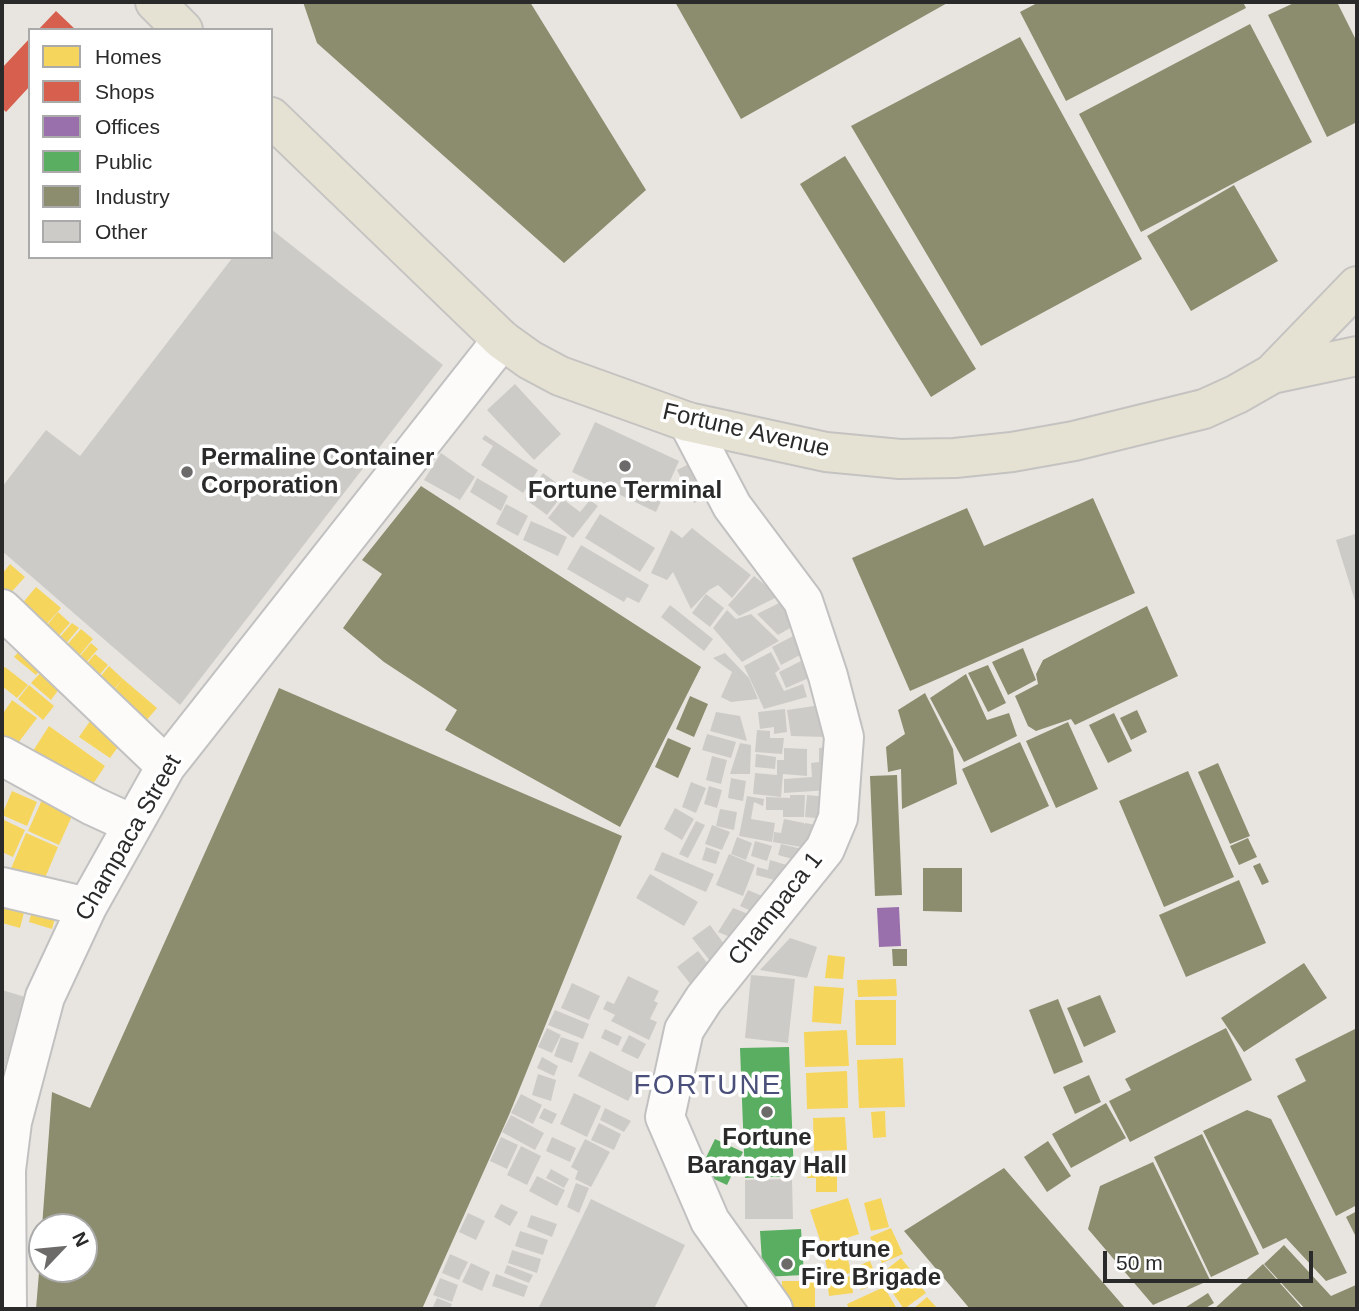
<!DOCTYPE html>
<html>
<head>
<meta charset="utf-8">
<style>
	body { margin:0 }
	#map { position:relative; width:1359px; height:1311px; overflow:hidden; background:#e8e5e0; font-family:Helvetica,sans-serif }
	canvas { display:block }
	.frame { position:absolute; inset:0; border:4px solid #2a2a2a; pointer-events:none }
	.legend { position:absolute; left:28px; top:28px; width:245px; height:231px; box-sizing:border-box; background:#fff; border:2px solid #aaa; margin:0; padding:9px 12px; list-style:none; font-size:21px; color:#2a2a2a }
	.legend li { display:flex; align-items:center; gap:14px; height:35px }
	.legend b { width:35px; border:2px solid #aaa }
	.north { position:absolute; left:28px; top:1213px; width:70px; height:70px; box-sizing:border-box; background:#fff; border:2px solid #aaa; border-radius:50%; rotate:64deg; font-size:19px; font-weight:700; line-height:28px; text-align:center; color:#2a2a2a }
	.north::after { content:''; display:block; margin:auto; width:24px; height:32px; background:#6c6b6a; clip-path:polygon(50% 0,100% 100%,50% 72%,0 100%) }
	.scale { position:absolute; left:1103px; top:1251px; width:210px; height:32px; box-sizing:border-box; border:4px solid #2a2a2a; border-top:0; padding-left:9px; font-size:21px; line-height:24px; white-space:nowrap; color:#2a2a2a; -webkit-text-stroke:5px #fff; paint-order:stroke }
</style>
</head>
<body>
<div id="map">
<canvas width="1359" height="1311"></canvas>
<div class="frame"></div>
<ul class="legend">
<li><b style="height:19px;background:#f6d55c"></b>Homes</li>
<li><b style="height:19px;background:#d6604d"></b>Shops</li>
<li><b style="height:19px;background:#9970ab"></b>Offices</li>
<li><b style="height:19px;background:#5aae61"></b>Public</li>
<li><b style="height:19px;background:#8c8c6e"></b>Industry</li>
<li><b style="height:19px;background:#cdcbc7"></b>Other</li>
</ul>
<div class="north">N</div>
<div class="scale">50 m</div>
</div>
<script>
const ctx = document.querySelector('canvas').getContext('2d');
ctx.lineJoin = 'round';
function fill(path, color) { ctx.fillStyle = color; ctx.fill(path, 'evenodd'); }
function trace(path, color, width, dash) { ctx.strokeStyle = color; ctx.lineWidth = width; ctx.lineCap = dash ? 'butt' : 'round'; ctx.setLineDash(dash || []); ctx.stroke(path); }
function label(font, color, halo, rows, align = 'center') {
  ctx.font = font + ' Helvetica,sans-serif'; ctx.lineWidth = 7; ctx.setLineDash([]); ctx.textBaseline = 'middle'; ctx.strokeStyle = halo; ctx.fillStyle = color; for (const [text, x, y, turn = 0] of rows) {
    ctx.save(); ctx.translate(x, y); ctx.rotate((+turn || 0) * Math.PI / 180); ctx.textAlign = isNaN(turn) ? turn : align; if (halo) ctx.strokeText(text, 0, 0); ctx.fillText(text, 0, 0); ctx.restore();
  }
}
const homes = new Path2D(`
	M10,564L25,577L7,597L2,592V574Z
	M36,587L61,608L38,634L14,613Z
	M58,612L70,623L50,646L38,636Z
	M72,623L79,628L59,652L52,646Z
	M81,629L93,639L69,668L56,657Z
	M26,643L47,661L36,675L14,657Z
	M91,643L98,649L76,674L69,669Z
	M95,654L108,665L89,687L76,676Z
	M109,666L123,679L104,700L91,688Z
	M5,667L28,685L17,698L2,686V671Z
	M43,670L62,685L51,700L31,683Z
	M123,679L157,708L139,729L105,701Z
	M29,685L54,706L43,720L18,699Z
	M12,700L37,718L15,747L2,737V715Z
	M95,714L126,736L110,758L79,737Z
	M49,726L105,766L87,793L31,754Z
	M12,791L37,802L27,826L2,815Z
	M45,793L76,807L59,845L28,831Z
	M2,819L25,830L13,857L2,852Z
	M26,833L58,847L42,885L10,871Z
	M2,894L27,901L20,928L2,923Z
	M34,904L57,911L52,929L29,922Z
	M828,955L845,957L843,979L825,978Z
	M896,979L897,996L858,997L857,980Z
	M814,986L844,988L841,1024L812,1022Z
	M855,1000H896V1045H856Z
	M847,1030L849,1066L805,1067L804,1032Z
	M903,1058L905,1107L859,1108L857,1060Z
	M847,1071L848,1108L807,1109L806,1073Z
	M885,1111L886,1137L873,1138L871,1112Z
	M845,1117L847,1150L814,1151L813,1118Z
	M807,1162H837V1192H816V1178H807Z
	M848,1198L859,1234L822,1246L810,1210Z
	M881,1198L889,1227L871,1231L864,1203Z
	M891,1228L903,1254L882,1263L870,1237Z
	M845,1245L851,1273L829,1278L823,1249Z
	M901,1258L913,1273L894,1289L882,1273Z
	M870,1261L879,1283L861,1290L852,1268Z
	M851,1276L853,1293L829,1296L827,1279Z
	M913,1276L926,1293L904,1309L892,1292Z
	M782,1281H815V1309H782Z
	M884,1287L897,1309H882L887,1306L879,1309H849L847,1304Z
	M927,1297L938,1309H913Z`);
const shops = new Path2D(`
	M56,11L76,30H38Z
	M30,38V86L6,112L2,108V68Z`);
const offices = new Path2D(`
	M899,907L901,946L879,947L877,908Z`);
const public = new Path2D(`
	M789,1047L794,1176L745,1178L740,1048Z
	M715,1139L743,1152L727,1185L699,1172Z
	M801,1229L804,1275L763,1277L760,1231Z`);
const industry = new Path2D(`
	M303,2H530L646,190L564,263L317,43Z
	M675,2H949L741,119Z
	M1039,2H1243L1246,8L1066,101L1020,12Z
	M1296,2H1337L1357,42V122L1327,137L1268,15Z
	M1250,24L1312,142L1141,232L1079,114Z
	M1020,37L1142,259L981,346L851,126Z
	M845,156L976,369L931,397L800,184Z
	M1234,185L1278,261L1191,311L1147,236Z
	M421,486L701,667L620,827L445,730L457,710L384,662L343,628L382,574L362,560Z
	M1093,498L1135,593L910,691L852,558L967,508L984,546Z
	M1147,606L1178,676L1075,725L1071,719L1036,731L1028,726L1015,696L1038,684L1036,674L1043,660Z
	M1023,648L1036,680L1008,695L992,662Z
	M988,665L1006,703L988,712L968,673Z
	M966,674L987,720L1009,713L1017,736L964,762L930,698Z
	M279,688L622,836L509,1115L422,1309H36L40,1260H42V1269H84V1227H42L52,1092L90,1108Z
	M925,693L953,749L957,784L902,809L901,769L888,772L886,747L905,734L898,710Z
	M690,696L708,704L694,737L676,729Z
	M1137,710L1147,732L1131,740L1120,718Z
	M1114,713L1132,751L1108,763L1089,725Z
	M1068,722L1098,789L1056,808L1026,741Z
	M668,738L691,748L678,778L655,767Z
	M1020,742L1049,806L991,833L962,769Z
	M1218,763L1250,836L1230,844L1198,772Z
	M1188,771L1234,877L1164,907L1119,801Z
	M897,775L902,895L875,896L870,776Z
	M1248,838L1257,857L1239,865L1230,846Z
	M1260,863L1269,882L1262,885L1253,866Z
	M923,868H962V912L923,911Z
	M1239,880L1266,943L1186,977L1159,915Z
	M892,949H907V966H893Z
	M1304,963L1327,998L1244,1052L1221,1018Z
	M1100,995L1116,1032L1084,1047L1067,1008Z
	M1058,999L1083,1062L1054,1074L1029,1010Z
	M1226,1028L1252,1080L1130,1142L1109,1101L1131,1090L1125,1079Z
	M1357,1028V1205L1336,1216L1277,1096L1306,1081L1295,1059Z
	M1089,1075L1101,1102L1075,1114L1063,1087Z
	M1106,1103L1126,1138L1071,1168L1052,1134Z
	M1247,1110L1271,1119L1347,1273L1326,1281L1286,1238L1263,1249L1203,1131Z
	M1202,1134L1259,1254L1211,1277L1154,1157Z
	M1048,1141L1071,1176L1047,1192L1024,1157Z
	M1153,1162L1210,1280L1153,1305L1088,1229L1100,1186Z
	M1004,1168L1126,1309H970L904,1231Z
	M1357,1211V1239L1346,1217Z
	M1284,1245L1331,1296L1356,1285L1357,1309H1305L1264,1264Z
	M1263,1264L1303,1309H1214Z
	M1208,1293L1214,1303L1204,1309H1183Z`);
const building = new Path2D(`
	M271,229L443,365L180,705L2,551V487L46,430L80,456L233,257H271Z
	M515,384L561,434L534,460L487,410Z
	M595,422L679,461L656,512L572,472Z
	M485,435L538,470L523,493L481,465L493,446L482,439Z
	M441,453L475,477L460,500L424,480Z
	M691,463L707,497L694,503L677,470Z
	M543,473L566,490L547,515L525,499Z
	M477,478L508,496L501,511L470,492Z
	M563,499L580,512L590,500L598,506L573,538L548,518Z
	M506,504L528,516L518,536L496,524Z
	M600,514L655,548L640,572L585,538Z
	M531,521L567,537L558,556L523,540Z
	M692,528L751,575L732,598L718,585L709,590L691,609L673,572L667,580L651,573L671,530L682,538Z
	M1355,534L1357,600L1355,601L1336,540Z
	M581,545L649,585L639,603L627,597L624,602L567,569Z
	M754,576L779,596L739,616L728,605Z
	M706,594L724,608L710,627L692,613Z
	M785,600L797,624L778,635L757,614Z
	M670,605L713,639L704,651L661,617Z
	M727,610L736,619L751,614L779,641L742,662L713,628Z
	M797,634L806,652L781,665L772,647Z
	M771,652L780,669L775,673L784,691L803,684L807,697L764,709L744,666Z
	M725,653L749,678L758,699L731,702L721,697L732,672L713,658Z
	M803,660L811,677L786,688L779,672Z
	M821,705L825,737L791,736L787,710Z
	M785,709L787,732L774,734V727L760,729L758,712Z
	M716,712L740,716L747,741L710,731Z
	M757,730L770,731V738H784L782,754L755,752Z
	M707,734L736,742L731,758L702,750Z
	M740,743L751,745L750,774H730Z
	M827,747L829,790L784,793V779L812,777L811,763L819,762V748Z
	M784,748L807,749V776L783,774L781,797L753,794L755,773L777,775V760H784Z
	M756,754L776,757L775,769L755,767Z
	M712,756L727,760L721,784L706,780Z
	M731,778L746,781L743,801L728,798Z
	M691,782L706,788L696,813L682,807Z
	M709,786L722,790L717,808L704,804Z
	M790,795H805L804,817H783V810H766V797L790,798Z
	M807,795L828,797L826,819L805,817Z
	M747,796L764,799L763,806L754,802L751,819L775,823L772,842L739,836Z
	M675,808L694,819L682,840L664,829Z
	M720,809L737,812L734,830L716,826Z
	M784,819L804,823V825L805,823L822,826L818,850L773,842L774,832L781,833Z
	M696,821L705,825L688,858L679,854Z
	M712,825L730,832L722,850L705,844Z
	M737,837L752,843L746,860L731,854Z
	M755,841L772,846L767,861L751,856Z
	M781,844L810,851L807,863L778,855Z
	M706,847L720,852L716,864L702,860Z
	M662,852L714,874L706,892L654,870Z
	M729,854L755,865L743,896L716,885Z
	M770,860L790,866L786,883L756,875L757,867L768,870Z
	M650,874L698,902L684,926L636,898Z
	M748,890L769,899L762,916L740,906Z
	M733,908L751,915L740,941L718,932Z
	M710,925L727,948L711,962L692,938Z
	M790,938L817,947L807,978L760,970Z
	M698,951L708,964L702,969L706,974L692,986L677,967Z
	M751,975L795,979L788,1043L745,1038Z
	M628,976L659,991L654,1001L658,1003L650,1019L657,1022L649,1040L611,1021L615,1015L603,1009L607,1001L614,1004Z
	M572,983L600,996L589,1020L561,1008Z
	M2,990L25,997L2,1076Z
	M555,1010L589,1024L583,1039L548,1025Z
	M547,1028L561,1035L552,1053L538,1047Z
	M605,1029L622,1037L618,1046L601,1038Z
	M629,1035L646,1044L638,1059L621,1051Z
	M561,1037L579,1043L572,1063L554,1056Z
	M590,1051L641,1077L628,1101L578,1076Z
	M542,1057L558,1066L554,1076L537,1068Z
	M538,1074L556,1080L551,1101L532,1095Z
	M574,1093L601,1106L587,1137L560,1124Z
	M521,1094L542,1105L533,1124L511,1113Z
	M544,1108L557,1114L552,1124L539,1118Z
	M605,1108L631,1121L624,1132L600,1120Z
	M511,1115L544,1133L535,1150L502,1132Z
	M599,1123L621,1134L614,1150L591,1140Z
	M501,1137L518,1145L507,1169L490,1161Z
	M552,1137L576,1148L570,1162L546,1151Z
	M585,1139L610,1152L591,1187L575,1179L578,1171L571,1167Z
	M521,1146L541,1156L527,1185L507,1175Z
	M551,1169L569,1179L564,1188L546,1178Z
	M537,1176L565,1190L557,1206L529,1191Z
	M792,1179L793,1219H745V1180Z
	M576,1183L589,1188L579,1213L567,1207Z
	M591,1199L685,1245L654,1309H538Z
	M501,1204L518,1212L510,1226L494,1217Z
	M468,1213L485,1221L476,1240L459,1232Z
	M531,1215L557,1224L552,1237L527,1227Z
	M520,1231L548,1240L543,1255L515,1246Z
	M512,1250L541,1259L537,1273L508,1263Z
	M450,1254L468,1262L459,1280L442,1273Z
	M471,1263L490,1272L482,1291L462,1282Z
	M507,1265L533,1275L529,1283L504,1273Z
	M496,1274L528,1286L524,1297L492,1286Z
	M440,1278L458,1285L452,1302L433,1295Z
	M437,1298L452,1304L450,1309H432Z`);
const minor = new Path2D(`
	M688,422L732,506L803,601L828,676L844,737L838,818L825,849L704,999L684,1030L665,1117L710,1221L773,1309
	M2,609L166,766
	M2,756L93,806L132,824
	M2,887L87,907
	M7,1309L6,1170L12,1122L45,997L87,907L166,766L502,340`);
const major = new Path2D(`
	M155,2L183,30
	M271,117L502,340L530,360L560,376L688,422L826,452L900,459L955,458L1012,452L1074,441L1204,409L1237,394L1272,374L1357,286
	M1272,374L1357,356`);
const markers = [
	[625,466,7,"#6c6b6a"],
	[187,472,7,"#6c6b6a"],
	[767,1112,7,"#6c6b6a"],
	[787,1264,7,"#6c6b6a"]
];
const streetNames = [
	["Fortune Avenue",746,431,13],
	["Champaca Street",129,838,-60],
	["Champaca 1",776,909,-52]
];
const poiNames = [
	["Permaline Container",201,458],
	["Corporation",201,486],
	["Fortune Terminal",625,491,"center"],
	["Fortune",767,1138,"center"],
	["Barangay Hall",767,1166,"center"],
	["Fortune",801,1250],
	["Fire Brigade",801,1278]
];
const quarterNames = [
	["FORTUNE",708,1086]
];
fill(homes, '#f6d55c');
fill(shops, '#d6604d');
fill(offices, '#9970ab');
fill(public, '#5aae61');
fill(industry, '#8c8c6e');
fill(building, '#cdcbc7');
trace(minor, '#c2c1c1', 42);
trace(major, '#c4c3c1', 42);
trace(minor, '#fcfbfa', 38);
trace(major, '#e6e2d3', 38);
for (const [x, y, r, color] of markers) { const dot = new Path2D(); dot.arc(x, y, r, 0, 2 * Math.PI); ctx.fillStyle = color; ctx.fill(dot); trace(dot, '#fff', 2.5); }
label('24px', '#2a2a2a', '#fff', streetNames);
label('bold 24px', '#2a2a2a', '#fff', poiNames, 'left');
ctx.letterSpacing = '2px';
label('28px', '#4b507b', '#fff', quarterNames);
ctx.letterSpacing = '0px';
</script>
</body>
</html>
